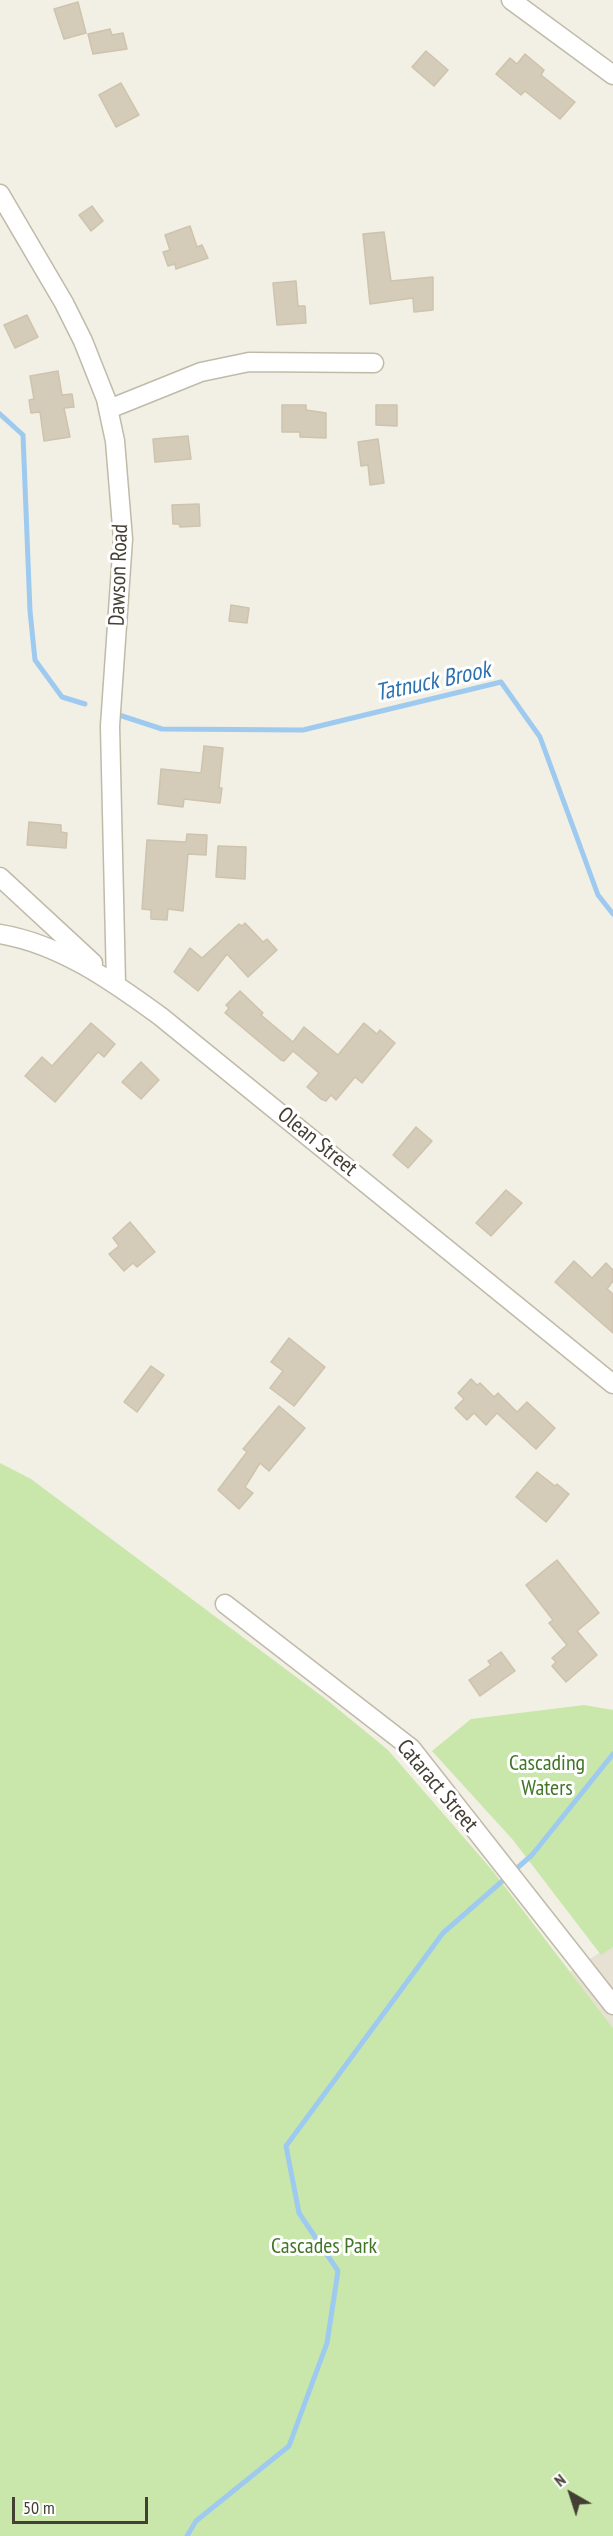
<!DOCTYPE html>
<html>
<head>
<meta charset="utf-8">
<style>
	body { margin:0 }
	#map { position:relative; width:613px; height:2536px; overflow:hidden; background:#f2efe4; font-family:"PT Sans Narrow",sans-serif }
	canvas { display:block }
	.north { position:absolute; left:541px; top:2464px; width:60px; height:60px; -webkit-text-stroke:4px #fff; paint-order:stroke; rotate:321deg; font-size:16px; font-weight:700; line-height:24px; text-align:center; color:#443f34 }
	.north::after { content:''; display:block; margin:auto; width:21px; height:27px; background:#443f34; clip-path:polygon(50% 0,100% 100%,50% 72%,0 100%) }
	.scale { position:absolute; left:12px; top:2497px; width:136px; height:27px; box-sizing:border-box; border:3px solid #443f34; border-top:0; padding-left:8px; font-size:18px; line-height:21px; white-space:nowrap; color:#443f34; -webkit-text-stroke:4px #fff; paint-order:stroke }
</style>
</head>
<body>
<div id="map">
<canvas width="613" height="2536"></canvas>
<div class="north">N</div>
<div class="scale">50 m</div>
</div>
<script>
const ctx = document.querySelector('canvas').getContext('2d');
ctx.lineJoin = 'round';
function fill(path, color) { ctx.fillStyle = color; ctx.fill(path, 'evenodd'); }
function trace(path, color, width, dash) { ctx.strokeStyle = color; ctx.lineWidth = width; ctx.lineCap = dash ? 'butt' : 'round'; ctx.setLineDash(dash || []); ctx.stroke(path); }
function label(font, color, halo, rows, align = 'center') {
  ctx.font = font + ' "PT Sans Narrow",sans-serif'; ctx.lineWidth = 6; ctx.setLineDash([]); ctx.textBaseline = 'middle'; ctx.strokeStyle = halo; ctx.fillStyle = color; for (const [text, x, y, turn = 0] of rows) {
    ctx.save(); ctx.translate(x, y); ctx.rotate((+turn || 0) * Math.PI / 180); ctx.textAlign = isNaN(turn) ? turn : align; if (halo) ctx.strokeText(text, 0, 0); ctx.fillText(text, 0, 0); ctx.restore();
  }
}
const residential = new Path2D(`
	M613,1944V2028L570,1972Z`);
const green = new Path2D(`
	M0,1463L31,1479L327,1700L388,1750L492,1870L613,2028V2536H0Z
	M584,1705L613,1710V1947L601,1955L513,1840L432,1751L471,1719Z`);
const stream = new Path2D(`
	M0,414L23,435L30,611L35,660L62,697L85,704
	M119,715L162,729L303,730L501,682L540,737L598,895L613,914
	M187,2536L196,2521L289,2446L327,2343L338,2271L299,2213L286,2146L443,1933L532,1855L613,1754`);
const building = new Path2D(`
	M78,2L86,33L64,39L54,9Z
	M110,29L112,35L123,33L127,49L93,54L88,34Z
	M426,51L448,70L434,86L412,67Z
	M525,54L544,70L541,75L575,102L560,119L525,91L521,95L496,74L510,58L517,64Z
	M121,83L139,115L116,127L99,95Z
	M92,206L103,221L91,231L79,215Z
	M190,226L197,247L202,245L208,258L176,269L175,264L168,266L163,252L170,250L165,235Z
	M384,232L391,281L433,277V310L414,312L413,298L370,304L363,234Z
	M296,281L298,306H305L306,323L277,325L273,283Z
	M27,315L38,337L15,348L4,325Z
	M58,371L62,395L72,394L74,407L64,408L70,437L44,441L40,412L31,413L29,400L34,399L30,376Z
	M282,405H306V410L326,413V438L300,437V432H282Z
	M376,405H397V426L376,425Z
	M188,436L191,459L155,462L153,439Z
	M378,439L384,483L370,485L368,465L361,466L358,442Z
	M199,504L200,526L180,527L179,524H173L172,505Z
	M231,605L249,608L247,623L229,621Z
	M204,746L223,748L219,788H222L220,803L184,799L183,807L158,804L161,769L201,773Z
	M29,822L61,825V832L67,833L66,848L27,845Z
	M187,834L207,835L206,855L188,854L183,911L168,909L167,920L151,919V910L142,909L147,840L186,842Z
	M218,846L246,847L245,879L216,877Z
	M245,923L263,942L267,939L277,950L248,977L227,954L198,991L174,972L190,948L202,958L239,924L242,926Z
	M240,991L263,1013L261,1015L293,1042L304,1027L338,1055L364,1023L377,1034L380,1030L395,1043L362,1083L355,1077L336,1100L331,1095L326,1101L321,1099L307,1087L319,1073L293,1051L284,1061L281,1060L225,1013L229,1008L226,1005Z
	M91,1023L115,1044L104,1057L98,1052L55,1102L25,1076L42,1057L52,1066Z
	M141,1062L159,1080L141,1099L122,1082Z
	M416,1127L432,1141L408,1168L393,1155Z
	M506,1190L522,1203L491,1236L476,1223Z
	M130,1222L155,1252L137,1267L133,1263L124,1271L109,1254L119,1246L113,1238Z
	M574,1261L592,1278L606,1263L613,1270V1281L607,1289L613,1294V1333L555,1282Z
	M289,1338L325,1367L294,1406L270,1388L283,1371L271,1362Z
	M151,1366L164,1375L137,1412L124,1402Z
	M471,1379L477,1385L480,1383L494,1397L498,1393L517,1412L527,1402L555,1428L536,1449L497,1413L486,1425L474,1413L467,1420L455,1408L464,1399L458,1393Z
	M279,1406L305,1428L269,1471L260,1463L245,1487L253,1493L239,1509L218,1490L247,1452L243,1449Z
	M537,1472L555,1486L557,1484L569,1494L546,1522L516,1497Z
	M557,1560L599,1613L577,1631L597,1655L566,1682L552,1666L556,1662L552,1658L567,1645L549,1623L553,1620L526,1585Z
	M501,1652L515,1671L480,1696L469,1680L491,1665L488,1661Z`);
const minor = new Path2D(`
	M511,0L613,75
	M0,194L64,303L83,341L106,399L115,441L123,539L110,726L116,984
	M109,409L201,372L249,362L374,363
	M0,877L93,963
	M0,934C60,944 112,981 160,1016L613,1384
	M225,1604L411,1748L613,2005`);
const streetNames = [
	["Dawson Road",119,575,-88],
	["Olean Street",317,1142,39],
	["Cataract Street",437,1786,50]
];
const parkNames = [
	["Cascading",547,1764],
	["Waters",547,1789],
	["Cascades Park",324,2247]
];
const waterNames = [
	["Tatnuck Brook",433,682,-12]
];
fill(residential, '#e6e1d2');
fill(green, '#c9e7ab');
trace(stream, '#9ecaf0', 5);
fill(building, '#d4cbb9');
trace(building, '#cec3ac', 1.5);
trace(minor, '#c0baa9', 21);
trace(minor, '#fff', 18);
label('22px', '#443f34', '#fff', streetNames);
label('22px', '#417627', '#fff', parkNames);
label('italic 24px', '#2c72b0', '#fff', waterNames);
</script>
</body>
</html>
